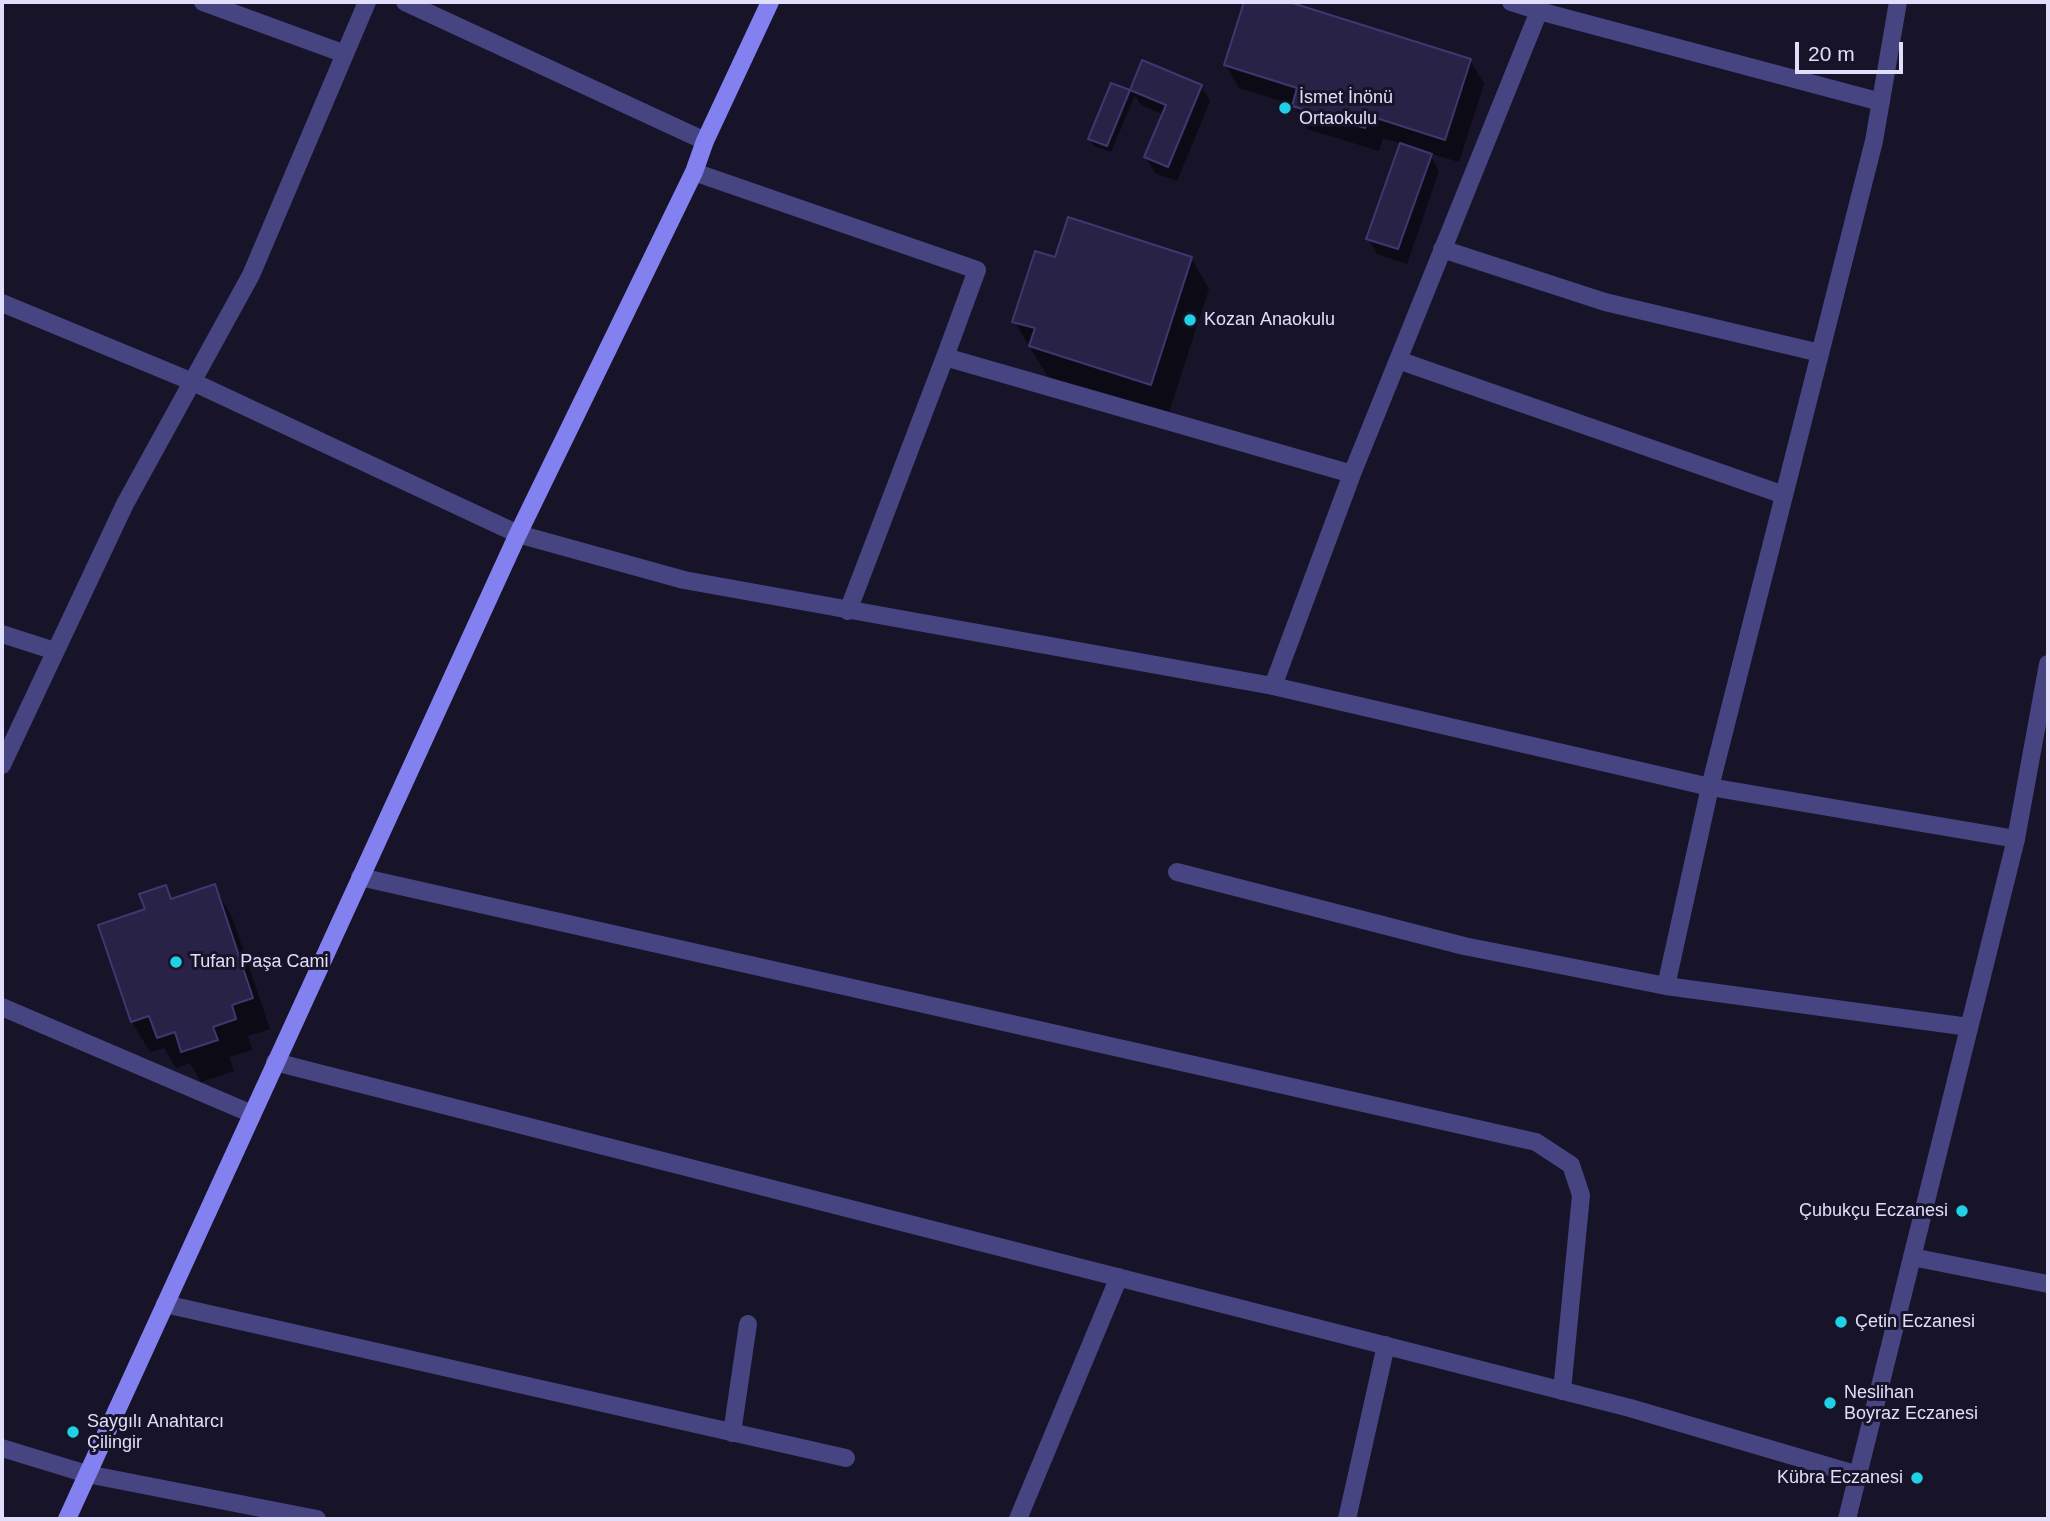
<!DOCTYPE html>
<html>
<head>
<meta charset="utf-8">
<style>
	body { margin:0 }
	#map { position:relative; width:2050px; height:1521px; overflow:hidden; background:#171328; font-family:Arial,sans-serif }
	canvas { display:block }
	.frame { position:absolute; inset:0; border:4px solid #e1defb; pointer-events:none }
	.scale { position:absolute; left:1795px; top:42px; width:108px; height:32px; box-sizing:border-box; border:4px solid #e1defb; border-top:0; padding-left:9px; font-size:21px; line-height:24px; white-space:nowrap; color:#e1defb; -webkit-text-stroke:5px #171328; paint-order:stroke }
</style>
</head>
<body>
<div id="map">
<canvas width="2050" height="1521"></canvas>
<div class="frame"></div>
<div class="scale">20 m</div>
</div>
<script>
const ctx = document.querySelector('canvas').getContext('2d');
ctx.lineJoin = 'round';
function fill(path, color) { ctx.fillStyle = color; ctx.fill(path, 'evenodd'); }
function trace(path, color, width, dash) { ctx.strokeStyle = color; ctx.lineWidth = width; ctx.lineCap = dash ? 'butt' : 'round'; ctx.setLineDash(dash || []); ctx.stroke(path); }
function label(font, color, halo, rows, align = 'center') {
  ctx.font = font + ' Arial,sans-serif'; ctx.lineWidth = 6; ctx.setLineDash([]); ctx.textBaseline = 'middle'; ctx.strokeStyle = halo; ctx.fillStyle = color; for (const [text, x, y, turn = 0] of rows) {
    ctx.save(); ctx.translate(x, y); ctx.rotate((+turn || 0) * Math.PI / 180); ctx.textAlign = isNaN(turn) ? turn : align; if (halo) ctx.strokeText(text, 0, 0); ctx.fillText(text, 0, 0); ctx.restore();
  }
}
const shadow = new Path2D(`
	M1246,2H1283L1470,60L1484,84L1459,162L1429,153L1439,171L1407,264L1377,254L1368,238L1402,144L1383,138L1379,151L1307,129L1294,105L1239,88L1226,65Z
	M1143,63L1201,86L1210,101L1177,181L1155,173L1146,157L1164,115L1141,105L1135,95L1111,152L1094,146L1090,139L1112,85L1131,92Z
	M1191,258L1209,289L1168,415L1048,377L1014,321L1056,259Z
	M214,886L232,917L270,1029L248,1036L252,1050L229,1057L234,1071L201,1082L190,1063L176,1068L164,1048L150,1052L132,1022L147,910L165,887L173,900Z`);
const building = new Path2D(`
	M1244,2H1289L1471,59L1445,140L1370,116L1365,128L1292,106L1297,88L1224,65Z
	M1142,60L1202,85L1168,167L1144,157L1166,105L1130,90Z
	M1111,83L1130,90L1107,146L1088,139Z
	M1400,143L1432,154L1398,249L1366,239Z
	M1068,217L1192,257L1151,385L1029,346L1035,328L1012,322L1035,251L1055,257Z
	M215,884L253,998L232,1005L236,1019L213,1027L218,1040L181,1052L175,1032L157,1038L149,1016L131,1022L98,925L145,909L139,894L166,885L171,899Z`);
const service = new Path2D(`
	M1398,360L1784,495`);
const minor = new Path2D(`
	M203,2L345,54
	M405,2L705,141
	M1511,2L1539,11L1881,102
	M694,172L977,270L945,357L1352,474
	M1442,249L1605,302L1820,353
	M2,303L193,382L518,534L684,580L1273,686L1710,787L2016,839
	M848,611L945,357
	M2,634L55,651
	M1273,686L1352,474L1539,11
	M2,765L125,504L251,275L367,2
	M1177,872L1464,946L1666,986L1969,1027
	M360,877L1536,1142L1571,1165L1581,1195L1562,1391
	M1666,986L1710,787L1874,141L1898,2
	M2,1007L252,1114
	M275,1062L1630,1408L1858,1475
	M1912,1257L2048,1284
	M165,1304L846,1458
	M732,1433L748,1324
	M1018,1519L1119,1277
	M1347,1519L1386,1345`);
const tertiary = new Path2D(`
	M2,1448L87,1474L317,1519
	M1847,1519L2016,839L2048,664`);
const secondary = new Path2D(`
	M67,1519L518,534L694,172L705,141L770,2`);
const markers = [
	[1285,108,7,"#20d1e5"],
	[1190,320,7,"#20d1e5"],
	[176,962,7,"#20d1e5"],
	[1962,1211,7,"#20d1e5"],
	[1841,1322,7,"#20d1e5"],
	[1830,1403,7,"#20d1e5"],
	[73,1432,7,"#20d1e5"],
	[1917,1478,7,"#20d1e5"]
];
const poiNames = [
	["İsmet İnönü",1299,98],
	["Ortaokulu",1299,119],
	["Kozan Anaokulu",1204,320],
	["Tufan Paşa Cami",190,962],
	["Çubukçu Eczanesi",1948,1211,"right"],
	["Çetin Eczanesi",1855,1322],
	["Neslihan",1844,1393],
	["Boyraz Eczanesi",1844,1414],
	["Saygılı Anahtarcı",87,1422],
	["Çilingir",87,1443],
	["Kübra Eczanesi",1903,1478,"right"]
];
fill(shadow, '#0007');
fill(building, '#292247');
trace(building, '#423670', 2);
trace(service, '#464481', 18);
trace(minor, '#464481', 18);
trace(tertiary, '#464481', 18);
trace(secondary, '#8380f0', 18);
for (const [x, y, r, color] of markers) { const dot = new Path2D(); dot.arc(x, y, r, 0, 2 * Math.PI); ctx.fillStyle = color; ctx.fill(dot); trace(dot, '#171328', 2.5); }
label('18px', '#e1defb', '#171328', poiNames, 'left');
</script>
</body>
</html>
